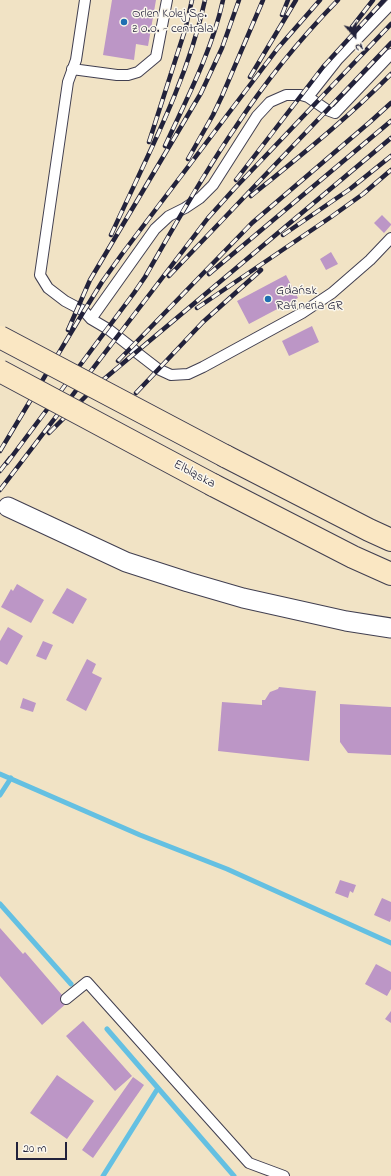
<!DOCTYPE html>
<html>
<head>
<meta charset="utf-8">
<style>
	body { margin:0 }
	#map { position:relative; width:391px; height:1176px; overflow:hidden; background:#f1e3c5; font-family:"Indie Flower",sans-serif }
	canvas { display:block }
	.north { position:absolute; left:335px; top:16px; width:40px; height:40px; -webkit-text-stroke:3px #fbf7ec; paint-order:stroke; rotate:160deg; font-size:11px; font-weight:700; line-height:16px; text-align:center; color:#22223b }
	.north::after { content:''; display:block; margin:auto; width:14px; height:18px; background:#22223b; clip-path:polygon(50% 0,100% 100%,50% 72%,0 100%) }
	.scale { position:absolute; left:16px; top:1142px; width:51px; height:18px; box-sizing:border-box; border:2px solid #22223b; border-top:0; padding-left:5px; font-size:12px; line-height:14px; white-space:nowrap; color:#22223b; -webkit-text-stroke:3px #fbf7ec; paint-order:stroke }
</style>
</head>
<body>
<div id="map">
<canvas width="391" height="1176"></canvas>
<div class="north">N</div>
<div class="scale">20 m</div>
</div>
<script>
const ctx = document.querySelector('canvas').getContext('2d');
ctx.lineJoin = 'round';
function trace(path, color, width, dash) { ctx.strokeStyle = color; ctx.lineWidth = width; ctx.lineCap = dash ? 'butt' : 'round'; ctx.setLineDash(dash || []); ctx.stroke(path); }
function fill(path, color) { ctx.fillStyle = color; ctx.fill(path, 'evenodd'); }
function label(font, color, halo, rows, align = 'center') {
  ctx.font = font + ' "Indie Flower",sans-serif'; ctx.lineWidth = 3; ctx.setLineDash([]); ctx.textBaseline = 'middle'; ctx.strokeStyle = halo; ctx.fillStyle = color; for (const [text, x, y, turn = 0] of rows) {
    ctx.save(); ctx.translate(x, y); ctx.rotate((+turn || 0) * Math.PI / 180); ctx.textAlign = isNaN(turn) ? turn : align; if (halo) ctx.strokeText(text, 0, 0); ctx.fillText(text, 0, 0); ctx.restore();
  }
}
const stream = new Path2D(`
	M0,774L140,835L227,869L391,943
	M0,795L11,778
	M0,904L71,984
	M107,1029L234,1176
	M103,1176L158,1088`);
const building = new Path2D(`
	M112,0H156L148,46L136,44L134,60L103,55Z
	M382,215L391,224V225L384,233L374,223Z
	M331,252L338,264L326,270L320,259Z
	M286,275L298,298L249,324L237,301Z
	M312,326L319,342L289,356L282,341Z
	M17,584L44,600L31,623L1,607L11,589L13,591Z
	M67,588L87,599L73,624L52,613Z
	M8,627L23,636L7,665L0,661V641Z
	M43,641L53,645L46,660L36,656Z
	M87,659L96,664L92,673L102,678L86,711L66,700Z
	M279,687L316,691L309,761L218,751L222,702L262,705V700H265L270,692L278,689Z
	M23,698L36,703L33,712L20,708Z
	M340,704L391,707V755L348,753L340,742Z
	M340,880L356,885L353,893L350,891L348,898L335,893Z
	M382,898L391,902V919L390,922L374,915Z
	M0,928L23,954L25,952L68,1002L42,1025L0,976Z
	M376,964L391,972V989L387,996L365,984Z
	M391,1011V1023L385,1019Z
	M83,1021L132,1076L115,1091L66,1036Z
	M57,1075L94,1101L67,1139L30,1113Z
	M133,1077L144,1085L93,1158L82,1150Z`);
const lane = new Path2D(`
	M85,0L76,60L68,82L40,275L48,288L65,301L84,311L91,319L108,329L131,347L136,352L158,369L171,375L188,374L203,367L302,313L332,293L370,260L391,238
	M72,69L117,75H128L138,72L156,57L167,0
	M308,97L338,59L391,4
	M91,319L155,229L169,216L185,208L200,198L213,185L257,116L270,102L286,95H301L308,97L327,110L335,113L391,54
	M66,999L87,982L249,1163L284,1176`);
const street = new Path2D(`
	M8,507L126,562L188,582L243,598L346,621L391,628`);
const secondary = new Path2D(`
	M225,456L369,530L391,540
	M213,485L353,557L391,574`);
const rail = new Path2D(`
	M282,15L288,0
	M352,27L373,0
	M250,77L296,0
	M149,142L185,30L192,0
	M165,146C187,98 212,51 223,0
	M188,159L213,115L222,96L263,0
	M236,180L323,67L384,0
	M251,196C299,157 348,118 391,74
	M111,235C146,158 187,83 205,0
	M283,235L350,189L391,156
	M209,274L391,121
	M169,276L391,43
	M197,308L331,217L363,194L391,170
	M68,330L90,280L201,93L222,48L239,0
	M118,361L252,223L370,122L391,103
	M136,393L203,322L261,270
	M49,433L97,385L391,138
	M0,451L84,311L102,282L122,254L278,48L320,0
	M7,463L134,293L145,277C174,227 202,176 235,128C265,82 300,39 338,0
	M0,471L10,458
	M0,490L208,218L235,188L391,24`);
const secondaryBridge = new Path2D(`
	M0,337L225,456
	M0,371L213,485`);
const markers = [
	[124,22,4,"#1f6fb2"],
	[268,299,4,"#1f6fb2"]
];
const poiNames = [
	["Orlen Kolej Sp.",132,15],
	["z o.o. - centrala",132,30],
	["Gdańsk",276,292],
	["Rafineria GR",276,307]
];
const streetNames = [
	["Elbląska",194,475,28]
];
trace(stream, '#64c0e2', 5);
fill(building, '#bc96c6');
trace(lane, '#413f50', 12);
trace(street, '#413f50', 21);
trace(secondary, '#413f50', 24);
trace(lane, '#fff', 10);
trace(street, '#fff', 19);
trace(secondary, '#fae7c3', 22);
trace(rail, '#22223b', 4.5);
trace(rail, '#fbf7ec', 3, [9]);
trace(secondaryBridge, '#413f50', 24, []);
trace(secondaryBridge, '#fae7c3', 22);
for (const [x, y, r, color] of markers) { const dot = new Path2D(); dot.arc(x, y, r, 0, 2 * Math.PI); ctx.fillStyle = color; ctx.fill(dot); trace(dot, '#fbf7ec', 1.5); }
label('13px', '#22223b', '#fbf7ec', poiNames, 'left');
label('13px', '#22223b', '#fbf7ec', streetNames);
</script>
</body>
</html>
